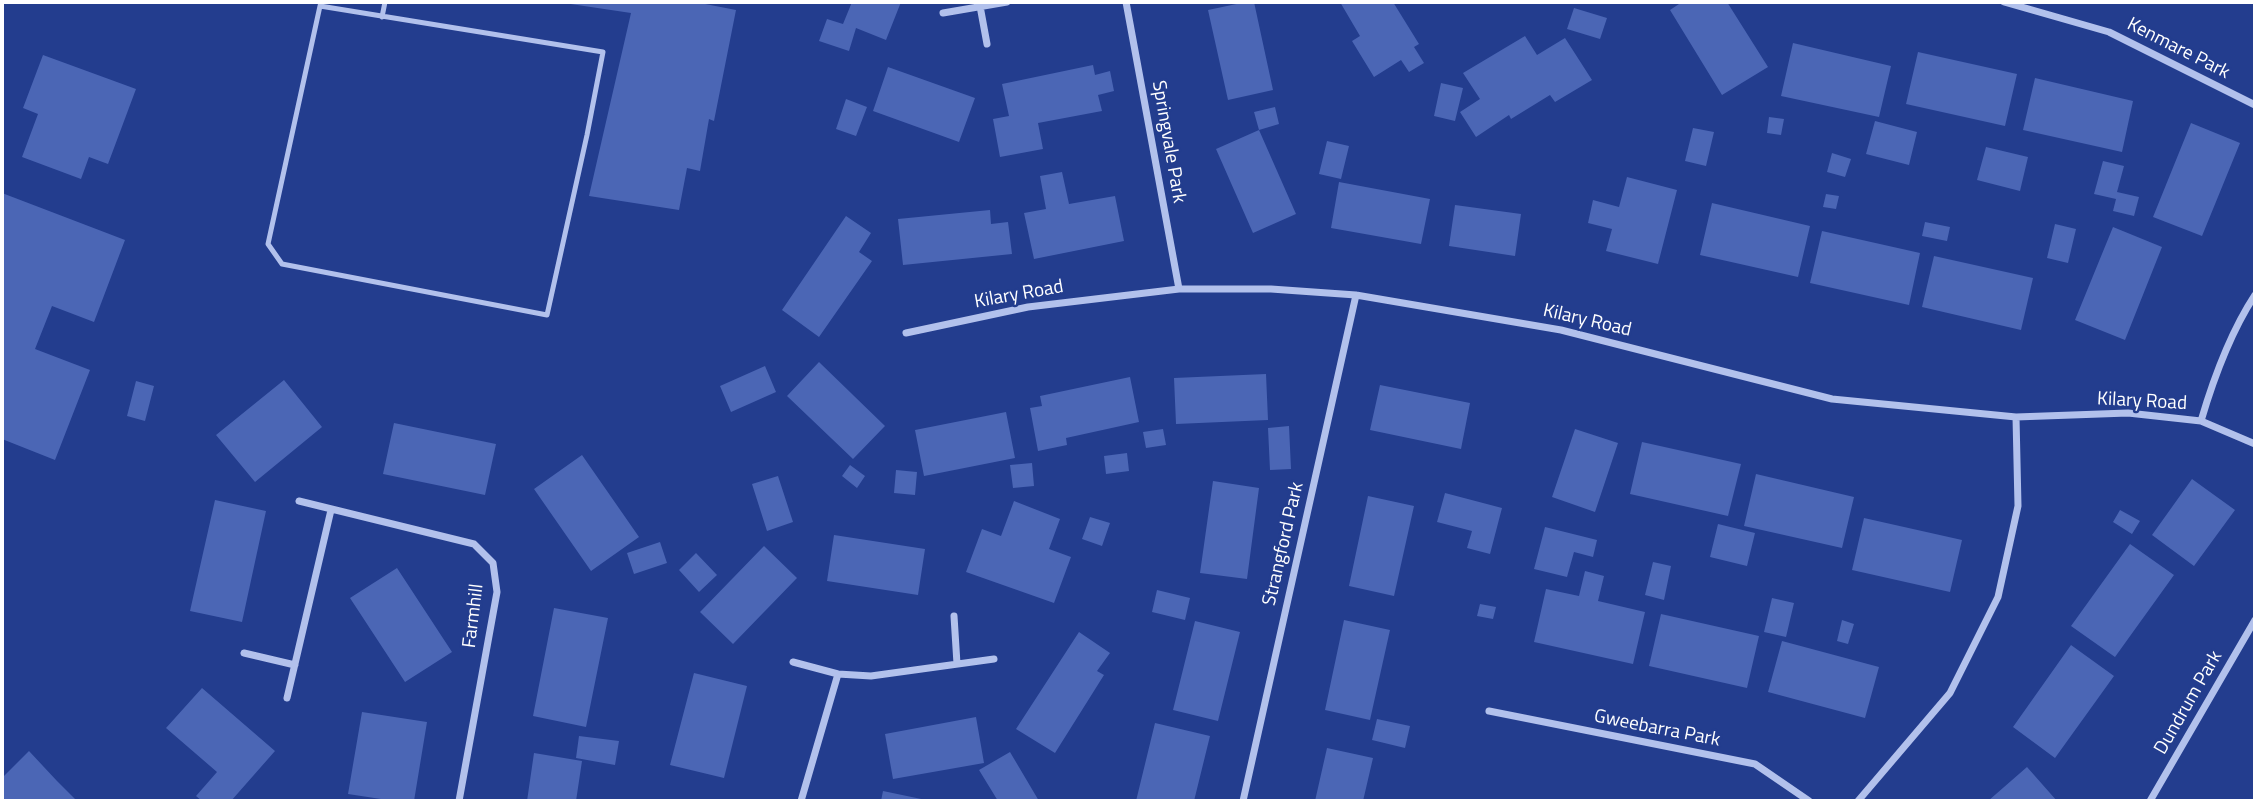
<!DOCTYPE html>
<html>
<head>
<meta charset="utf-8">
<style>
	body { margin:0 }
	#map { position:relative; width:2257px; height:803px; overflow:hidden; background:#233d8e; font-family:"Titillium Web",sans-serif }
	canvas { display:block }
	.frame { position:absolute; inset:0; border:4px solid #fff; pointer-events:none }
</style>
</head>
<body>
<div id="map">
<canvas width="2257" height="803"></canvas>
<div class="frame"></div>
</div>
<script>
const ctx = document.querySelector('canvas').getContext('2d');
ctx.lineJoin = 'round';
function fill(path, color) { ctx.fillStyle = color; ctx.fill(path, 'evenodd'); }
function trace(path, color, width, dash) { ctx.strokeStyle = color; ctx.lineWidth = width; ctx.lineCap = dash ? 'butt' : 'round'; ctx.setLineDash(dash || []); ctx.stroke(path); }
function label(font, color, halo, rows, align = 'center') {
  ctx.font = font + ' "Titillium Web",sans-serif'; ctx.lineWidth = 5; ctx.setLineDash([]); ctx.textBaseline = 'middle'; ctx.strokeStyle = halo; ctx.fillStyle = color; for (const [text, x, y, turn = 0] of rows) {
    ctx.save(); ctx.translate(x, y); ctx.rotate((+turn || 0) * Math.PI / 180); ctx.textAlign = isNaN(turn) ? turn : align; if (halo) ctx.strokeText(text, 0, 0); ctx.fillText(text, 0, 0); ctx.restore();
  }
}
const building = new Path2D(`
	M565,2H695L736,10L714,121L709,119L700,171L687,168L679,210L589,196L631,13L564,3Z
	M852,2H901L886,40L856,28L849,51L819,41L827,19L843,24Z
	M1246,2H1254L1273,90L1228,100L1208,10Z
	M1340,2H1393L1419,44L1414,47L1424,63L1409,72L1401,60L1374,77L1352,41L1360,36Z
	M1682,2H1727L1768,67L1722,95L1670,10Z
	M1574,8L1607,18L1600,39L1567,29Z
	M1525,36L1537,55L1565,38L1592,80L1555,102L1550,95L1511,119L1509,115L1476,137L1460,112L1480,99L1463,73Z
	M1793,43L1891,66L1879,117L1781,96Z
	M1918,52L2017,74L2005,126L1906,104Z
	M43,55L136,89L108,164L89,157L81,179L22,157L38,114L23,108Z
	M1093,65L1095,75L1110,71L1114,91L1098,95L1102,111L1038,123L1043,149L1000,157L993,119L1009,116L1002,84Z
	M888,67L975,98L959,142L873,111Z
	M2035,78L2133,101L2122,152L2023,130Z
	M1441,83L1463,88L1455,121L1434,116Z
	M846,99L867,107L856,136L836,129Z
	M1275,107L1279,124L1259,130L1296,214L1253,233L1216,149L1259,130L1254,112Z
	M1769,117L1784,119L1781,135L1767,133Z
	M1875,121L1917,132L1909,165L1866,154Z
	M2191,123L2240,143L2202,236L2153,217Z
	M1693,128L1714,132L1706,166L1685,161Z
	M1327,141L1349,146L1341,179L1319,174Z
	M1986,147L2028,157L2020,191L1977,180Z
	M1832,153L1851,159L1845,177L1827,172Z
	M2103,161L2124,166L2117,192L2139,197L2134,216L2113,211L2116,199L2094,194Z
	M1062,172L1069,204L1115,196L1124,241L1034,259L1024,213L1046,209L1040,176Z
	M1627,177L1677,190L1658,264L1606,251L1612,229L1588,223L1593,200L1619,207Z
	M1339,182L1430,199L1421,244L1331,228Z
	M2,193L125,240L94,322L52,306L35,349L90,370L55,460L2,439Z
	M1826,194L1839,196L1836,209L1823,207Z
	M1712,203L1810,226L1798,277L1700,255Z
	M1455,205L1521,214L1515,256L1449,246Z
	M990,210L991,224L1008,222L1012,254L903,265L898,219Z
	M846,216L871,233L859,252L872,261L819,337L782,310Z
	M1925,222L1950,227L1947,241L1922,236Z
	M2055,224L2076,229L2068,263L2047,258Z
	M2113,227L2162,247L2125,340L2075,320Z
	M1822,231L1920,253L1909,305L1810,283Z
	M1934,256L2033,278L2021,330L1922,307Z
	M819,362L885,426L853,459L787,396Z
	M765,366L776,392L731,412L720,386Z
	M1266,374L1268,420L1176,424L1174,378Z
	M1130,377L1139,422L1066,438L1067,445L1038,451L1030,408L1042,406L1040,396Z
	M284,380L322,427L255,482L216,435Z
	M136,381L154,386L145,421L127,416Z
	M1380,385L1470,403L1461,449L1370,430Z
	M1006,412L1015,458L924,476L915,430Z
	M394,423L496,444L485,495L383,474Z
	M1289,426L1291,469L1270,470L1268,428Z
	M1163,429L1166,445L1146,448L1143,432Z
	M1575,429L1618,443L1595,512L1552,497Z
	M1642,442L1741,464L1728,516L1630,494Z
	M1127,453L1129,471L1106,474L1104,456Z
	M582,455L639,537L591,571L534,489Z
	M1032,463L1034,486L1013,488L1010,465Z
	M850,465L865,476L857,488L842,476Z
	M896,470L917,472L915,495L894,493Z
	M1756,474L1854,497L1842,548L1744,526Z
	M778,476L793,522L767,531L752,484Z
	M2192,479L2235,510L2194,566L2152,535Z
	M1213,481L1259,488L1247,579L1200,573Z
	M1445,493L1502,508L1490,554L1467,548L1472,531L1437,522Z
	M1368,496L1414,506L1394,596L1349,586Z
	M215,500L266,511L242,622L190,611Z
	M1014,501L1060,519L1049,549L1071,557L1054,603L966,572L982,529L1001,536Z
	M2120,510L2140,521L2132,534L2113,522Z
	M1090,517L1110,523L1102,546L1082,539Z
	M1864,518L1962,540L1950,592L1852,570Z
	M1718,524L1755,533L1747,566L1710,557Z
	M1545,527L1597,540L1593,557L1574,552L1567,577L1534,569Z
	M834,535L925,549L918,595L827,581Z
	M660,542L667,563L634,574L627,553Z
	M2130,544L2174,575L2115,657L2071,626Z
	M764,546L797,578L733,644L700,612Z
	M696,553L717,575L699,592L679,570Z
	M1653,562L1671,566L1664,600L1645,595Z
	M397,568L452,652L405,682L350,598Z
	M1585,571L1604,576L1598,601L1645,612L1633,664L1534,642L1546,589L1579,596Z
	M1157,590L1190,598L1185,620L1152,612Z
	M1772,598L1794,603L1786,637L1764,632Z
	M1480,604L1496,607L1493,619L1477,616Z
	M554,608L608,618L586,727L533,716Z
	M1661,614L1759,636L1747,688L1649,666Z
	M1344,620L1390,630L1370,720L1325,710Z
	M1842,620L1854,624L1848,644L1837,641Z
	M1195,621L1240,632L1218,721L1173,710Z
	M1079,632L1110,653L1097,671L1104,675L1055,753L1016,729Z
	M1782,641L1879,667L1865,718L1768,692Z
	M2071,645L2114,676L2055,758L2013,727Z
	M694,673L747,686L724,778L670,765Z
	M202,688L275,751L231,801H202L196,796L217,772L166,728Z
	M362,712L427,722L414,801H394L348,794Z
	M976,717L984,763L893,779L885,734Z
	M1377,719L1410,726L1405,748L1372,740Z
	M1155,723L1210,736L1194,801H1136Z
	M579,736L619,741L615,765L576,758Z
	M1327,748L1373,758L1363,801H1315Z
	M29,751L57,781L77,801H2V778Z
	M1010,752L1039,801H998L979,770Z
	M534,753L582,761L576,801H527Z
	M2027,767L2057,801H1988Z
	M883,791L926,800V801H881Z`);
const service = new Path2D(`
	M320,6L603,52L587,135L547,315L282,264L268,244L320,6L321,2
	M382,17L385,2`);
const minor = new Path2D(`
	M1126,2L1179,289
	M2004,2L2109,32L2255,105
	M980,6L987,44
	M943,13L1007,2
	M906,333L1028,307L1179,289H1271L1356,295L1561,330L1832,399L2016,417L2128,413L2201,421L2255,444
	M2201,421C2214,377 2230,333 2255,295
	M299,501L474,544L493,563L497,592L459,801
	M954,616L957,664
	M244,653L295,665
	M793,662L838,674L871,676L994,659
	M287,698L331,510
	M1489,711L1755,764L1809,801
	M801,801L838,674
	M1243,801L1356,295
	M1858,801L1950,693L1998,597L2018,506L2016,417
	M2150,801L2255,620`);
const streetNames = [
	["Kenmare Park",2178,49,27],
	["Springvale Park",1168,142,80],
	["Kilary Road",1019,295,-10],
	["Kilary Road",1587,321,13],
	["Kilary Road",2142,402,3],
	["Strangford Park",1284,544,-77],
	["Farmhill",474,616,-83],
	["Dundrum Park",2189,703,-60],
	["Gweebarra Park",1657,729,11]
];
fill(building, '#4b66b5');
trace(service, '#b2c1ec', 5);
trace(minor, '#b2c1ec', 7);
label('19px', '#fff', '#233d8e', streetNames);
</script>
</body>
</html>
